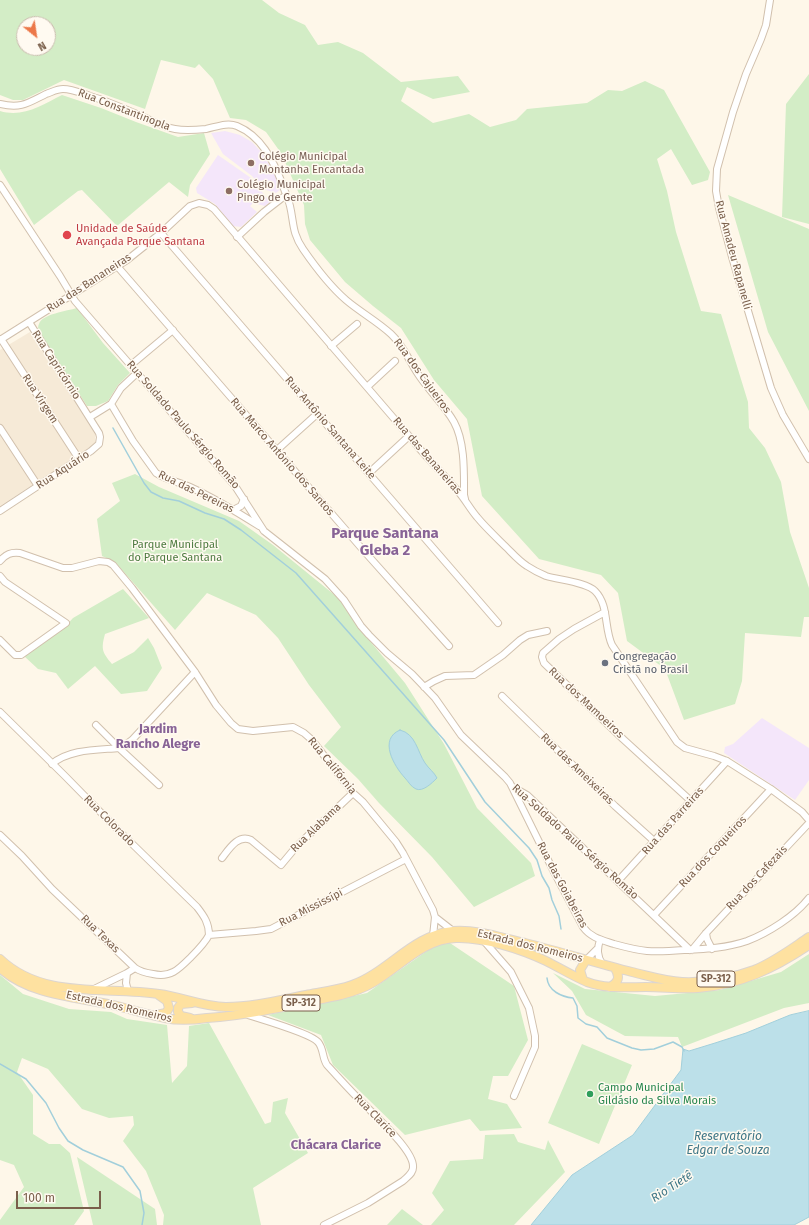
<!DOCTYPE html>
<html>
<head>
<meta charset="utf-8">
<style>
	body { margin:0 }
	#map { position:relative; width:809px; height:1225px; overflow:hidden; background:#fef7e9; font-family:"Fira Sans",sans-serif }
	canvas { display:block }
	.north { position:absolute; left:16px; top:16px; width:40px; height:40px; box-sizing:border-box; background:#fffaf1; border:1px solid #cabcaf; border-radius:50%; rotate:150deg; font-size:11px; font-weight:700; line-height:16px; text-align:center; color:#7a5f4b }
	.north::after { content:''; display:block; margin:auto; width:14px; height:18px; background:#ec7849; clip-path:polygon(50% 0,100% 100%,50% 72%,0 100%) }
	.scale { position:absolute; left:16px; top:1191px; width:85px; height:18px; box-sizing:border-box; border:2px solid #7a5f4b; border-top:0; padding-left:5px; font-size:12px; line-height:14px; white-space:nowrap; color:#7a5f4b; -webkit-text-stroke:3px #fffaf1; paint-order:stroke }
</style>
</head>
<body>
<div id="map">
<canvas width="809" height="1225"></canvas>
<div class="north">N</div>
<div class="scale">100 m</div>
</div>
<script>
const ctx = document.querySelector('canvas').getContext('2d');
ctx.lineJoin = 'round';
function fill(path, color) { ctx.fillStyle = color; ctx.fill(path, 'evenodd'); }
function trace(path, color, width, dash) { ctx.strokeStyle = color; ctx.lineWidth = width; ctx.lineCap = dash ? 'butt' : 'round'; ctx.setLineDash(dash || []); ctx.stroke(path); }
function label(font, color, halo, rows, align = 'center') {
  ctx.font = font + ' "Fira Sans",sans-serif'; ctx.lineWidth = 3; ctx.setLineDash([]); ctx.textBaseline = 'middle'; ctx.strokeStyle = halo; ctx.fillStyle = color; for (const [text, x, y, turn = 0] of rows) {
    ctx.save(); ctx.translate(x, y); ctx.rotate((+turn || 0) * Math.PI / 180); ctx.textAlign = isNaN(turn) ? turn : align; if (halo) ctx.strokeText(text, 0, 0); ctx.fillText(text, 0, 0); ctx.restore();
  }
}
const residential = new Path2D(`
	M30,332L95,434V444L0,506V350Z`);
const education = new Path2D(`
	M225,131L240,135L252,142L263,154L273,171L281,189L276,193L263,189L252,176L223,154L211,133Z
	M218,155L251,178L270,202L265,206L253,203L250,206L257,212L241,227L233,226L215,204L197,193L196,188Z
	M762,718L809,748V780L795,800L724,753L725,747L733,744Z`);
const green = new Path2D(`
	M0,0H262L279,13L305,25L318,45L338,42L363,53L401,82L458,76L470,92L433,99L407,87L401,101L433,123L469,114L490,127L516,120L527,109L587,103L608,90L622,91L645,81L664,90L710,172L708,180L692,185L671,149L657,159L667,191L676,232L701,311L721,314L748,402L749,428L765,448L781,482L790,532L809,588V617H804L801,637L745,633L742,681L735,704L684,720L665,669L627,641L618,593L601,575L539,559L482,496L467,419L434,380L401,328L373,306L345,282L310,240L305,224L304,205L281,153L266,132L246,120L230,118L213,79L199,64L195,68L161,60L145,109L64,80L23,100H13L0,95ZM24,24H48V48H24Z
	M809,74V224L782,217L786,104Z
	M62,95L101,108L136,122L178,137L204,133L210,154L190,185L188,197L169,182L117,226L82,190L78,191L34,225L0,169V111C23,118 42,105 62,95Z
	M728,195L809,229V411L768,332Z
	M77,308L103,343L130,373L118,385L108,401L96,406H87L38,330C38,329 38,325 39,324C42,314 67,311 77,308Z
	M135,474L159,487L239,521L273,545L342,601L369,640L405,683L444,744L477,808L531,863L535,876L474,907L432,857L379,803L358,779L324,746L341,727L309,685L278,638L256,615L207,593L175,630L115,562L102,556L97,519L120,501L112,483Z
	M123,589L149,618L105,634C101,649 102,652 112,664L134,652L148,638L154,648L162,668L147,691L121,694L95,666L68,689L56,673L38,669L24,656L63,629L73,618Z
	M444,939L514,986L528,1040L508,1076H493L488,1099L507,1104L522,1128L480,1131L470,1119L405,1135L333,1065L321,1035L268,1015L367,993Z
	M809,954V1003L784,1008L682,1047L678,1037L625,1036L586,1015L572,991L553,973L585,989L655,996L720,990L781,972Z
	M0,975L23,994L69,1009L111,1012L127,1019L167,1025L172,1083L187,1066L189,1026L209,1023L265,1124L271,1122L273,1102L288,1098L285,1113L308,1153L253,1188L261,1225H163L164,1215L146,1171L123,1141L134,1125L133,1116L109,1118L82,1109L48,1069L22,1058L17,1072L33,1095V1134L49,1144H60L70,1153L84,1211L74,1225H0V1220L24,1187L14,1165L0,1160Z
	M582,1044L632,1065L599,1144L548,1123Z
	M514,1134L518,1142L545,1150L548,1140L565,1172L514,1225H431L444,1210L432,1193L450,1161L483,1159L485,1135Z
	M77,1157L155,1209L157,1225H93Z
	M402,1209L423,1225H387Z`);
const water = new Path2D(`
	M400,730C416,734 417,751 425,763C429,769 434,772 437,778C432,783 423,792 416,789C411,787 408,781 405,778C394,766 378,739 400,730Z
	M809,1011V1217L794,1225H531L572,1175L633,1135L681,1070L683,1049L689,1051L715,1043L746,1033L790,1015Z`);
const stream = new Path2D(`
	M113,428L144,483L151,492L163,498L179,501L205,513L224,519L241,530L296,573L444,740L485,802L529,848L537,860L542,876L549,888L552,900L559,916L561,929
	M547,978C548,991 562,997 573,998L577,1006L578,1018L586,1024L597,1027L607,1038L632,1048L641,1050L654,1049L673,1042L682,1047L684,1051
	M0,1064L26,1079L46,1103L59,1128L68,1141L83,1150L123,1167L140,1191L144,1213L142,1225`);
const minor = new Path2D(`
	M770,0L766,25L761,39L746,74L733,112L717,169L716,191L719,208L732,257L771,388L783,415L809,459
	M0,104C21,109 28,103 46,94C52,92 57,89 63,89C72,89 81,93 90,96C107,101 123,108 139,115C151,120 162,127 175,129C185,131 196,130 206,129C216,127 227,122 237,126C261,136 273,160 282,183C284,190 288,198 290,206C294,223 292,233 303,249C314,265 331,287 346,300C360,312 377,321 391,334C404,346 410,363 420,377C431,393 445,406 454,422C465,442 464,472 464,495L465,499
	M0,185L60,276L75,301L235,486L264,531L325,579L344,600L361,626L369,635L387,653L412,674L435,698L461,735L505,777L510,783L554,872L583,927C591,938 602,940 614,944C625,947 636,950 647,951C659,952 672,951 684,950C705,949 727,948 747,941C768,933 795,916 809,898
	M161,233L498,623
	M237,237L264,212L286,195
	M117,266L364,551L449,646
	M1,339L79,459
	M0,340L127,260L161,233L190,206L199,203L208,205L214,209L415,443C428,460 444,474 457,490C465,499 470,509 477,517C486,528 497,538 507,548C513,554 519,561 527,566C533,570 539,573 546,576C559,580 586,582 595,591C609,605 604,628 612,645L677,742L685,748L714,756L727,761L771,789L802,812L809,820
	M331,346L357,324
	M131,365L173,330
	M367,387L395,361
	M111,404L133,441L156,473C166,480 179,482 190,487C214,498 237,512 259,526
	M90,417L111,404L121,388L137,373
	M0,428L38,486
	M277,450L317,414
	M369,473L409,436
	M233,510L241,506L244,499
	M0,511L91,451L99,444L100,437L99,433L29,322
	M0,561C6,554 11,552 20,553L63,568H72L99,561L108,562L113,565L132,588L195,672L216,705L231,723L238,729L253,731L293,727L304,733L312,740L353,793L363,802L396,842L403,853L433,910L435,917L433,936
	M0,576L5,582L66,623L21,655H15L0,640
	M605,612L574,629L559,639L543,653L542,657L544,663L623,739L691,801
	M424,687L434,681L445,676L474,675L503,655L520,640L528,635L547,631
	M502,696L615,806L654,841
	M0,712L65,776L118,830L197,907C204,916 209,923 209,935
	M96,725L119,748L159,785
	M52,764C69,749 98,750 119,748L125,745L132,740L195,672
	M513,787L527,795L690,950
	M0,835L22,856L52,889L135,968C141,972 146,973 153,974C171,978 179,969 191,957C198,950 205,943 209,935
	M222,858C229,849 238,834 251,840L281,865L296,847L353,793
	M618,881L727,761
	M654,915L771,789
	M435,917L453,931
	M706,933L707,939L712,949
	M209,935L256,931L271,929L406,859
	M600,940C597,949 597,955 602,964
	M484,941L511,972L529,1008L535,1036V1047L514,1096
	M692,950L706,933L809,823
	M586,960L597,949
	M127,973L126,983L128,991
	M94,989L127,973L135,968
	M245,1014C260,1019 310,1033 318,1042C324,1049 322,1058 327,1065C340,1079 352,1093 366,1106C377,1118 413,1150 413,1166C414,1173 407,1177 403,1181L368,1203L324,1225`);
const major = new Path2D(`
	M0,959C43,1000 106,986 159,994C182,997 203,1007 226,1007C253,1007 280,1000 306,995C322,992 338,990 352,985C389,972 412,935 453,931C477,929 502,938 525,943C561,952 596,963 632,972C649,976 665,981 682,982C706,983 732,978 754,970C774,962 791,949 809,937
	M0,968C30,996 79,997 117,1006C133,1010 149,1015 165,1018C179,1021 193,1020 207,1018C252,1015 297,1004 341,995C353,992 364,988 374,982C401,966 423,939 456,938C483,937 521,949 546,961C560,968 573,976 587,982C606,989 626,987 646,987C663,987 681,989 698,988C740,985 775,968 809,945
	M583,980L580,970L586,960
	M610,987C619,982 620,977 615,968
	M156,1015L166,1013L169,1008L167,1001L157,994
	M190,1018L181,1016L178,1012V1008L181,1004L192,1003`);
const markers = [
	[251,163,4,"#8d6e63"],
	[229,191,4,"#8d6e63"],
	[67,235,5,"#e0444e"],
	[605,663,4,"#6b7280"],
	[590,1094,4,"#2e9e5b"]
];
const shields = [
	[716,979,38],
	[301,1003,38]
];
const shieldNames = [
	["SP-312",716,979],
	["SP-312",301,1003]
];
const streetNames = [
	["Rua Constantinopla",124,110,21],
	["Rua Amadeu Rapanelli",733,255,75],
	["Rua das Bananeiras",89,283,-33],
	["Rua Capricórnio",56,365,57],
	["Rua dos Cajueiros",422,376,54],
	["Rua Virgem",40,399,57],
	["Rua Soldado Paulo Sérgio Romão",183,425,49],
	["Rua Antônio Santana Leite",330,428,49],
	["Rua das Bananeiras",427,456,49],
	["Rua Marco Antônio dos Santos",282,457,49],
	["Rua Aquário",63,470,-33],
	["Rua das Pereiras",196,492,26],
	["Rua dos Mamoeiros",586,703,43],
	["Rua Califórnia",332,766,51],
	["Rua das Ameixeiras",577,769,44],
	["Rua Colorado",109,821,45],
	["Rua das Parreiras",673,821,-48],
	["Rua Alabama",316,828,-44],
	["Rua Soldado Paulo Sérgio Romão",575,842,42],
	["Rua dos Coqueiros",713,852,-47],
	["Rua dos Cafezais",757,878,-47],
	["Rua das Goiabeiras",562,885,62],
	["Rua Mississípi",311,908,-27],
	["Rua Texas",100,934,44],
	["Estrada dos Romeiros",530,946,14],
	["Estrada dos Romeiros",119,1007,13],
	["Rua Clarice",375,1116,46]
];
const educationNames = [
	["Colégio Municipal",259,157],
	["Montanha Encantada",259,170],
	["Colégio Municipal",237,185],
	["Pingo de Gente",237,198]
];
const healthNames = [
	["Unidade de Saúde",76,229],
	["Avançada Parque Santana",76,242]
];
const parkNames = [
	["Parque Municipal",175,545],
	["do Parque Santana",175,558]
];
const worshipNames = [
	["Congregação",613,657],
	["Cristã no Brasil",613,670]
];
const leisureNames = [
	["Campo Municipal",598,1088],
	["Gildásio da Silva Morais",598,1101]
];
const waterNames = [
	["Reservatório",728,1137],
	["Edgar de Souza",728,1151],
	["Rio Tietê",672,1187,-33]
];
const quarterNames = [
	["Jardim",158,729],
	["Rancho Alegre",158,744],
	["Chácara Clarice",336,1145]
];
const districtNames = [
	["Parque Santana",385,534],
	["Gleba 2",385,551]
];
fill(residential, '#f6ead7');
fill(education, '#f4e6fa');
fill(green, '#d3edc6');
fill(water, '#bce0e9');
trace(water, '#a2cfdb', 1);
trace(stream, '#a2cfdb', 1.5);
trace(minor, '#d1c0ad', 8);
trace(major, '#dcd5d0', 10);
trace(minor, '#fff', 6);
trace(major, '#fee1a0', 8);
for (const [x, y, r, color] of markers) { const dot = new Path2D(); dot.arc(x, y, r, 0, 2 * Math.PI); ctx.fillStyle = color; ctx.fill(dot); trace(dot, '#fffaf1', 1.5); }
for (const [x, y, w] of shields) { const box = new Path2D(); box.roundRect(x - w / 2, y - 8, w, 16, 3); ctx.fillStyle = '#fffaf1'; ctx.fill(box); trace(box, '#7a5f4b', 1); }
label('bold 10px', '#7a5f4b', null, shieldNames);
label('11px', '#7a5f4b', '#fffaf1', streetNames);
label('11px', '#785e54', '#fffaf1', educationNames, 'left');
label('11px', '#be3a42', '#fffaf1', healthNames, 'left');
label('11px', '#4c7a3f', '#fffaf1', parkNames);
label('11px', '#5b616d', '#fffaf1', worshipNames, 'left');
label('11px', '#27864d', '#fffaf1', leisureNames, 'left');
label('italic 12px', '#3f7787', '#fffaf1', waterNames);
label('bold 13px', '#886396', '#fffaf1', quarterNames);
label('bold 15px', '#886396', '#fffaf1', districtNames);
</script>
</body>
</html>
